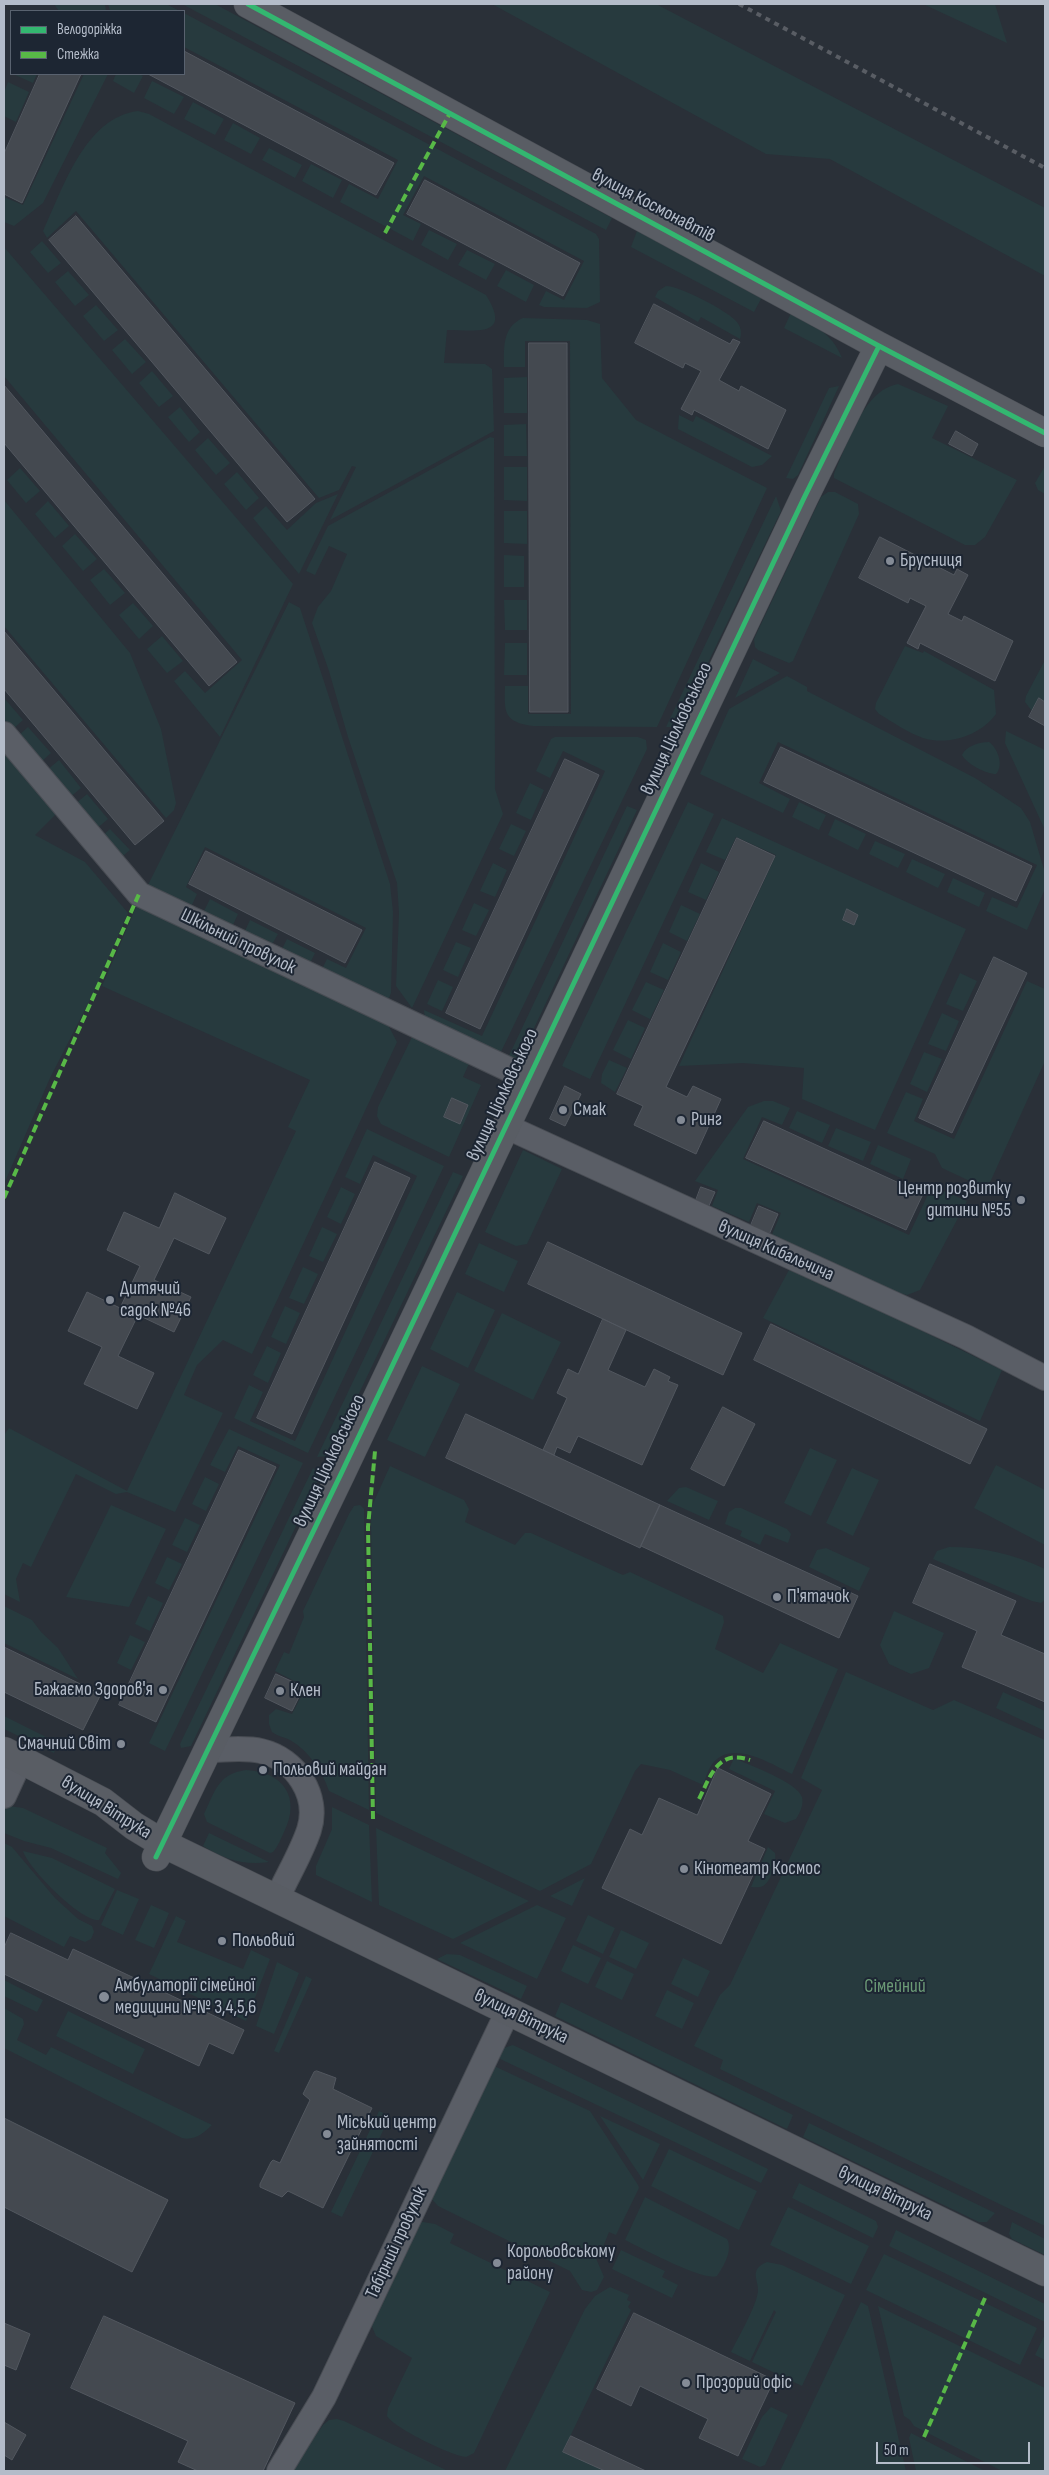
<!DOCTYPE html>
<html>
<head>
<meta charset="utf-8">
<style>
	body { margin:0 }
	#map { position:relative; width:1049px; height:2475px; overflow:hidden; background:#2a3038; font-family:"Sofia Sans Condensed",sans-serif }
	canvas { display:block }
	.frame { position:absolute; inset:0; border:5px solid #b4bcc9; pointer-events:none }
	.legend { position:absolute; left:10px; top:10px; width:175px; height:65px; box-sizing:border-box; background:#1d2633; border:1px solid #59626f; margin:0; padding:6px 9px; list-style:none; font-size:15px; color:#b4bcc9 }
	.legend li { display:flex; align-items:center; gap:10px; height:25px }
	.legend b { width:25px; border:1px solid #59626f }
	.scale { position:absolute; left:876px; top:2442px; width:154px; height:22px; box-sizing:border-box; border:2px solid #b4bcc9; border-top:0; padding-left:6px; font-size:15px; line-height:18px; white-space:nowrap; color:#b4bcc9; -webkit-text-stroke:4px #1d2633; paint-order:stroke }
</style>
</head>
<body>
<div id="map">
<canvas width="1049" height="2475"></canvas>
<div class="frame"></div>
<ul class="legend">
<li><b style="height:6px;background:#33b770"></b>Велодоріжка</li>
<li><b style="height:6px;background:#58b947"></b>Стежка</li>
</ul>
<div class="scale">50 m</div>
</div>
<script>
const ctx = document.querySelector('canvas').getContext('2d');
ctx.lineJoin = 'round';
function fill(path, color) { ctx.fillStyle = color; ctx.fill(path, 'evenodd'); }
function trace(path, color, width, dash) { ctx.strokeStyle = color; ctx.lineWidth = width; ctx.lineCap = dash ? 'butt' : 'round'; ctx.setLineDash(dash || []); ctx.stroke(path); }
function label(font, color, halo, rows, align = 'center') {
  ctx.font = font + ' "Sofia Sans Condensed",sans-serif'; ctx.lineWidth = 4; ctx.setLineDash([]); ctx.textBaseline = 'middle'; ctx.strokeStyle = halo; ctx.fillStyle = color; for (const [text, x, y, turn = 0] of rows) {
    ctx.save(); ctx.translate(x, y); ctx.rotate((+turn || 0) * Math.PI / 180); ctx.textAlign = isNaN(turn) ? turn : align; if (halo) ctx.strokeText(text, 0, 0); ctx.fillText(text, 0, 0); ctx.restore();
  }
}
const green = new Path2D(`
	M54,4H105L106,11H59Z
	M108,4H166L180,11H110Z
	M182,4H215L612,218L606,230Z
	M492,4H656L1045,208V276L830,159L766,154Z
	M923,4H995L1007,43Z
	M184,13L596,234L599,239L600,302L587,308L544,307L539,305L546,291L564,300L584,261L424,176L403,215L421,224L413,241L340,202L349,184L378,199L398,160L184,47Z
	M13,74H37L33,83Z
	M84,74H108L43,203L14,226L4,222V197L23,205Z
	M116,74H139L143,76L134,93L113,81Z
	M152,81L184,97L174,114L144,98Z
	M8,82L29,92L16,122L4,116V92Z
	M193,102L224,119L215,135L184,119Z
	M138,111L149,114L486,295C513,338 475,330 447,330L444,363L485,364L492,369L494,431L330,520L356,467L352,466L339,490L319,498L76,211L47,238L43,231C63,189 84,118 138,111Z
	M233,123L260,138L251,154L224,140Z
	M269,148L302,165L295,178L262,160Z
	M311,164L342,180L333,198L302,181Z
	M429,230L457,244L448,260L421,245Z
	M637,231L762,297L754,312L631,247Z
	M42,241L61,263L48,273L30,252Z
	M4,247L293,584L220,737L174,681L185,671L205,693L242,660L4,376Z
	M467,250L495,264L486,280L458,265Z
	M506,270L534,285L526,302L497,286Z
	M68,271L89,295L75,306L55,282Z
	M666,286C680,286 726,310 736,321C741,326 742,333 740,339L701,317L698,322L655,297L658,291Z
	M96,305L118,330L104,341L83,316Z
	M791,313C814,325 832,333 842,358L784,328Z
	M523,318L587,320L600,324L602,378L636,420L767,488L657,727L533,726C504,722 504,713 505,686H528V714H571L570,341H525V367H504C504,348 502,327 523,318Z
	M125,339L146,362L132,374L112,350Z
	M152,371L173,396L159,407L139,383Z
	M527,377V413H504V378Z
	M898,384L948,406L932,438L1017,480L985,537L975,545H965L834,478V474C847,445 863,390 898,384Z
	M839,386L798,475L793,479L786,478L829,388Z
	M180,407L200,432L189,442L168,417Z
	M679,415L693,422L696,416L772,456L762,465L752,467L678,429Z
	M526,424L527,456H504V425Z
	M490,437L494,438L495,789L503,814L412,1008L396,986L399,913L397,883L348,737L329,671L312,623L318,607L331,591L347,554L329,546L315,575L306,571L328,526Z
	M208,438L230,463L216,475L195,450Z
	M1045,466V494L1038,490L1035,483Z
	M504,467H527V501L504,500Z
	M20,468L40,491L26,503L7,480Z
	M237,472L259,498L246,510L224,484Z
	M828,492H835L858,504L859,514L793,661L789,663L758,650L755,647L754,639L821,497Z
	M338,494L299,574L253,518L266,506L287,530L316,503Z
	M776,496L781,511L677,727H666Z
	M4,500L130,653L161,729L176,803L174,810L166,818L4,626Z
	M48,501L69,526L55,538L35,514Z
	M504,511H527V544L504,543Z
	M75,534L97,559L83,571L62,546Z
	M504,555L524,556V587H504Z
	M104,569L125,593L110,605L90,580Z
	M504,600H527V630H505Z
	M289,602L300,608L390,884L393,912L391,993L387,1003L321,971L327,959L346,968L366,928L205,847L186,887L197,894L191,907L148,885Z
	M133,603L153,626L139,639L119,615Z
	M162,636L183,661L167,673L147,649Z
	M505,643H527V675H504Z
	M905,646L923,653L924,651L994,690L996,714C981,735 949,746 923,738C908,733 893,722 879,714L875,709L876,703Z
	M753,659L780,673L735,698Z
	M1045,660V702L1039,698L1032,711L1025,702L1026,696Z
	M787,676L807,687V691L975,778L1021,808L1030,822L1045,873V889L1027,930L986,911L992,897L1017,908L1037,865L778,742L759,783L790,799L783,813L700,774L729,709Z
	M4,698L23,720L12,730L4,720Z
	M28,727L51,753L40,763L18,736Z
	M1006,731L1045,750V830L1005,743Z
	M555,737H638L646,740L647,749L498,1058L425,1020L424,1010L482,1036L605,771L563,751L550,778L536,771L551,739Z
	M989,742C998,748 1004,766 996,774C986,774 967,764 962,755C966,746 979,742 989,742Z
	M4,746L59,811L35,835L85,862L128,913L93,994L50,1078L4,1184Z
	M59,760L81,788L69,798L46,771Z
	M530,783L544,790L531,820L516,813Z
	M87,794L108,819L95,830L74,805Z
	M688,802L714,814L590,1079L562,1066Z
	M799,802L826,815L819,830L792,817Z
	M627,806L637,810L518,1062H506Z
	M722,818L966,929L875,1130L802,1099L804,1068L743,1063L679,1066L776,855L736,837L725,860L706,852Z
	M835,819L866,834L858,850L828,835Z
	M511,824L526,831L514,856L499,849Z
	M110,829L130,850L119,859L101,837Z
	M875,841L905,854L898,868L869,854Z
	M912,859L945,874L938,888L906,872Z
	M493,863L507,870L495,897L480,891Z
	M701,863L719,872L706,900L688,892Z
	M953,878L985,893L979,907L947,892Z
	M210,899L238,914L232,927L203,913Z
	M474,903L489,910L476,936L462,930Z
	M137,905L388,1025L397,1042L252,1354L223,1340L197,1365L184,1395L223,1413L175,1512L127,1492L116,1494L76,1474L31,1567L23,1563L16,1579L20,1602L4,1594V1435L9,1428L127,1491L296,1131L288,1127L310,1080L102,986Z
	M681,905L700,914L687,941L669,932Z
	M250,920L278,934L271,946L244,933Z
	M287,939L315,953L309,965L281,951Z
	M456,942L471,948L458,977L443,970Z
	M663,943L681,952L668,980L650,972Z
	M960,973L977,981L963,1011L946,1004Z
	M438,980L453,987L442,1011L427,1004Z
	M1027,981L1045,989V1061L987,1189L942,1168L935,1154L887,1133L906,1092L923,1099L914,1121L954,1139Z
	M646,982L664,990L650,1019L632,1010Z
	M942,1013L959,1021L946,1051L928,1044Z
	M628,1020L645,1028L631,1059L613,1050Z
	M413,1035L471,1059L463,1077L481,1085L449,1157L381,1124L377,1116L378,1107Z
	M924,1052L942,1059L927,1092L910,1084Z
	M609,1060L627,1068L615,1092L601,1083L602,1074Z
	M764,1101H773L790,1108L782,1125L762,1117L743,1159L909,1235L932,1186L967,1201L920,1290L907,1295L896,1292L771,1237L781,1213L757,1203L749,1222L712,1206L718,1190L695,1181L748,1107Z
	M797,1111L830,1125L822,1143L789,1128Z
	M836,1128L871,1142L863,1161L828,1146Z
	M367,1129L444,1166L308,1453L234,1418L249,1385L263,1392L250,1421L295,1441L417,1176L373,1155L360,1184L345,1177Z
	M878,1145L911,1159L903,1179L870,1164Z
	M523,1150L562,1169L527,1244L516,1246L485,1232Z
	M453,1172L463,1176L329,1456L317,1457Z
	M341,1187L355,1194L341,1224L327,1217Z
	M322,1227L337,1234L323,1262L309,1256Z
	M479,1243L518,1261L504,1292L465,1274Z
	M303,1267L318,1274L304,1304L289,1298Z
	M789,1270L836,1289L1002,1370L980,1421L763,1318Z
	M457,1292L495,1310L468,1368L430,1349Z
	M285,1306L300,1313L286,1344L271,1337Z
	M502,1313L561,1342L533,1400L474,1371Z
	M267,1346L281,1353L268,1383L253,1375Z
	M422,1366L460,1384L425,1457L387,1440Z
	M229,1429L303,1463L165,1751L149,1743L280,1465L238,1446L225,1472L210,1465Z
	M810,1448L837,1460L811,1516L784,1503Z
	M996,1465L1045,1490V1545L974,1508Z
	M390,1466L464,1500L469,1509L465,1522L515,1545L525,1533H531L623,1575L630,1572L719,1614L723,1616L724,1622L715,1649L763,1673L780,1643L838,1669L792,1774C772,1764 732,1739 713,1763C708,1769 706,1778 703,1785L670,1770L641,1764L635,1771L591,1864L540,1891L376,1813L371,1523L372,1506Z
	M313,1468L319,1474V1478L191,1746L181,1748L180,1744Z
	M852,1468L879,1480L853,1536L826,1523Z
	M205,1477L219,1484L206,1511L192,1504Z
	M686,1487L718,1501L709,1520L667,1501L679,1488Z
	M111,1505L166,1529L129,1607L66,1597Z
	M360,1505L364,1509L369,1810L329,1791C322,1771 309,1751 290,1740C284,1737 277,1736 272,1732L269,1724V1715L276,1709L292,1714L306,1687L275,1671L284,1652L289,1654L304,1617L303,1611L349,1514L354,1506Z
	M735,1508H741L787,1529L791,1534L788,1543L765,1534L760,1545L740,1536L742,1531L725,1524L729,1512Z
	M185,1518L200,1525L187,1552L172,1545Z
	M949,1547C983,1547 1014,1554 1045,1569V1600L1041,1603L1032,1601L933,1559L937,1551Z
	M826,1548L870,1568L859,1591L809,1567L817,1550Z
	M167,1557L182,1564L169,1590L155,1583Z
	M148,1596L163,1603L150,1631L135,1624Z
	M4,1606L32,1620L41,1632L58,1648L78,1679L4,1643Z
	M894,1611L944,1633L929,1668L911,1674L889,1664L880,1645Z
	M130,1635L145,1642L131,1670L117,1663Z
	M846,1672L933,1710L954,1700L1045,1740V2226L720,2069L723,2060L694,2046L720,1995L730,1985L822,1790L801,1778Z
	M1003,1692L1045,1711V1731L996,1708Z
	M4,1716L58,1743L54,1753L4,1729Z
	M734,1758C749,1765 797,1782 802,1797C804,1804 800,1813 796,1819L785,1823L764,1814L775,1791L729,1769Z
	M246,1770C284,1772 301,1798 284,1832C281,1838 278,1847 273,1852L270,1853L207,1822L204,1814C215,1791 218,1774 246,1770Z
	M9,1806L23,1808L107,1848L105,1853L121,1873L118,1879L51,1848L24,1841L4,1833V1810Z
	M332,1807L369,1825L372,1902L316,1875V1866L332,1829Z
	M376,1828L529,1901L453,1939L379,1905Z
	M209,1833L269,1862C245,1866 223,1859 203,1846Z
	M4,1843L12,1847L55,1898L78,1919L92,1926L94,1932L91,1939L85,1942L70,1936L64,1947L4,1916Z
	M768,1847L775,1853C777,1861 771,1882 763,1886C759,1888 755,1887 751,1887Z
	M23,1851L52,1858L115,1889L99,1920C81,1922 28,1868 23,1851Z
	M585,1878L572,1906L550,1896Z
	M117,1890L139,1899L123,1935L101,1925Z
	M151,1905L169,1913L154,1948L135,1940Z
	M537,1905L566,1918L537,1979L460,1943Z
	M588,1915L615,1928L603,1954L576,1941Z
	M176,1916L186,1921L177,1942L243,1969L251,1950L270,1959L246,2021L149,1974Z
	M621,1930L649,1943L636,1969L609,1957Z
	M573,1945L601,1958L588,1984L561,1971Z
	M447,1954L460,1955L527,1986L521,1999L437,1959Z
	M683,1958L710,1971L698,1997L671,1984Z
	M607,1961L634,1974L622,2000L595,1987Z
	M277,1962L299,1973L274,2034L256,2026Z
	M306,1976L312,1979L279,2053L274,2051Z
	M4,1980L43,2000L37,2012L4,1996Z
	M667,1990L694,2003L682,2029L655,2016Z
	M561,2002L793,2115L787,2129L555,2016Z
	M4,2008L23,2019L24,2024L17,2040L46,2055L51,2047L212,2125C204,2133 194,2141 182,2138L4,2048Z
	M68,2011L145,2049L133,2074L56,2036Z
	M513,2045L768,2169L761,2183L496,2057L504,2048Z
	M492,2065L590,2111L638,2185L639,2188L616,2235L609,2232L603,2247L599,2245L595,2256L604,2277L597,2290L591,2292L582,2290L570,2271L438,2206L430,2197Z
	M379,2111L390,2116L342,2217L331,2212Z
	M600,2116L660,2144L643,2180Z
	M809,2123L995,2213L987,2222H979L803,2137Z
	M669,2149L757,2191L739,2230L651,2186Z
	M799,2183L876,2221L878,2227L873,2238L792,2198Z
	M645,2197L727,2239C733,2250 724,2266 717,2276C705,2282 641,2248 625,2240Z
	M788,2207L869,2246L851,2284L770,2245Z
	M423,2222L435,2224L454,2234L450,2243L550,2292L474,2453L466,2457C452,2456 394,2428 387,2416L388,2408L412,2358L376,2336L370,2322L419,2223Z
	M1012,2222L1045,2239V2255L1012,2239L1009,2234Z
	M896,2230L1045,2304V2322L889,2246Z
	M621,2250L665,2271L662,2277L678,2285L672,2298L612,2269Z
	M884,2254L1037,2328L1020,2365L866,2290Z
	M767,2262L782,2265L845,2295L802,2386L752,2362L776,2312L774,2310L750,2361L731,2352C738,2338 757,2305 758,2291C759,2280 748,2270 767,2262Z
	M610,2287L629,2295L627,2300L631,2302L628,2307L631,2310L563,2451L605,2471H505L585,2309L595,2296Z
	M861,2302L868,2306L906,2471H780Z
	M878,2306L1045,2388V2471H1002L914,2426L910,2420L904,2416Z
	M1045,2334V2360L1035,2355Z
	M771,2407L788,2415L765,2465L760,2467L742,2459L762,2417Z
	M337,2419L344,2421L448,2471H291L323,2425L329,2420Z
	M911,2433L985,2471H916L909,2438Z`);
const building = new Path2D(`
	M184,51L394,163L376,195L148,74H184Z
	M40,74H81L22,203L4,194V154Z
	M425,180L580,263L563,296L407,214Z
	M76,216L315,499L287,522L49,240Z
	M654,304L730,344L733,339L740,342L719,380L739,391L741,386L786,410L768,449L694,410L692,415L681,409L701,371L685,363L683,368L635,343Z
	M529,343H567L568,712H530Z
	M4,385L237,662L209,686L4,443Z
	M956,431L978,444L972,456L949,444Z
	M880,537L954,575L957,569L968,575L948,614L962,621L964,616L1013,641L995,681L920,643L918,649L907,643L926,606L910,598L908,603L859,578Z
	M4,631L164,821L135,845L4,689Z
	M1039,698L1045,702V726L1029,717Z
	M781,747L1032,866L1016,901L764,782Z
	M565,759L599,775L480,1029L446,1013Z
	M737,838L775,856L666,1087L687,1097L693,1086L721,1099L696,1154L634,1125L643,1106L617,1094Z
	M206,851L362,930L345,963L189,884Z
	M847,909L858,915L854,925L843,920Z
	M994,957L1027,973L952,1133L919,1118Z
	M565,1086L581,1094L565,1126L550,1119Z
	M452,1098L468,1105L460,1124L444,1117Z
	M764,1121L923,1194L906,1230L746,1158Z
	M375,1162L410,1178L292,1434L257,1418Z
	M701,1187L715,1192L708,1208L695,1203Z
	M175,1193L226,1218L209,1254L174,1238L154,1280L191,1297L174,1332L138,1315L118,1356L154,1373L137,1409L84,1384L102,1347L68,1331L87,1292L120,1308L140,1266L107,1250L124,1212L159,1228Z
	M759,1206L778,1214L768,1237L749,1230Z
	M548,1242L742,1333L723,1375L528,1284Z
	M603,1319L626,1330L608,1370L645,1387L654,1369L670,1377L668,1381L678,1385L642,1465L578,1436L570,1453L557,1447L554,1455L543,1450L567,1398L557,1393L568,1369L578,1374Z
	M771,1324L987,1429L970,1464L754,1360Z
	M723,1407L755,1424L724,1486L691,1469Z
	M466,1414L660,1505L640,1548L446,1458Z
	M239,1450L276,1467L156,1722L119,1705Z
	M660,1505L858,1596L839,1638L641,1546Z
	M930,1564L1016,1601L1001,1635L1045,1654V1702L962,1667L977,1631L913,1603Z
	M4,1647L101,1694L83,1730L4,1692Z
	M276,1674L304,1687L292,1711L265,1698Z
	M718,1768L771,1794L748,1841L765,1849L721,1944L602,1888L630,1829L642,1835L659,1798L697,1815Z
	M11,1933L68,1960L73,1949L244,2030L233,2054L209,2043L199,2066L4,1974V1948Z
	M317,2071L336,2078L333,2089L372,2108L323,2208L288,2191L282,2197L260,2187V2184L271,2162L273,2160L280,2163L310,2100L303,2094L314,2072Z
	M4,2118L168,2200L132,2272L4,2207Z
	M634,2313L774,2380L738,2456L699,2438L708,2419L640,2386L631,2406L597,2389Z
	M104,2316L295,2403L263,2471H198L178,2462L188,2441L71,2388Z
	M4,2323L30,2334L16,2370L4,2365Z
	M4,2422L26,2435L12,2460L4,2455Z
	M571,2436L646,2471H605L563,2452Z`);
const street = new Path2D(`
	M4,734L139,894L527,1078
	M505,1126L966,1337L1045,1378
	M208,1750C225,1750 245,1747 261,1751C296,1759 320,1796 309,1830C301,1854 287,1876 277,1899
	M4,1796L21,1759
	M279,2471L324,2397L508,2011`);
const secondary = new Path2D(`
	M248,4L879,346L1045,433
	M4,1751L103,1802L134,1826L162,1843L1045,2272
	M156,1857L340,1476L804,498L879,346`);
const rail = new Path2D(`
	M739,4L1045,168`);
const quiet = new Path2D(`
	M385,233L450,113
	M4,1198L139,894
	M699,1799C711,1775 718,1749 750,1760
	M373,1819L368,1527L375,1451
	M924,2437L985,2298`);
const cycleway = new Path2D(`
	M248,4L879,346L1045,433
	M156,1857L340,1476L804,498L879,346`);
const markers = [
	[890,561,5,"#848b96"],
	[563,1110,5,"#848b96"],
	[681,1120,5,"#848b96"],
	[1021,1200,5,"#848b96"],
	[110,1300,5,"#848b96"],
	[777,1597,5,"#848b96"],
	[163,1690,5,"#848b96"],
	[280,1691,5,"#848b96"],
	[121,1744,5,"#848b96"],
	[263,1770,5,"#848b96"],
	[684,1869,5,"#848b96"],
	[222,1941,5,"#848b96"],
	[104,1997,6,"#848b96"],
	[327,2134,5,"#848b96"],
	[497,2263,5,"#848b96"],
	[686,2383,5,"#848b96"]
];
const streetNames = [
	["вулиця Космонавтів",653,206,28],
	["вулиця Ціолковського",677,729,-65],
	["Шкільний провулок",238,942,26],
	["вулиця Ціолковського",503,1095,-65],
	["вулиця Кибальчича",776,1251,24],
	["вулиця Ціолковського",330,1461,-65],
	["вулиця Вітрука",106,1808,32],
	["вулиця Вітрука",521,2017,26],
	["вулиця Вітрука",885,2194,26],
	["Табірний провулок",397,2243,-65]
];
const poiNames = [
	["Брусниця",900,561],
	["Смак",573,1110],
	["Ринг",691,1120],
	["Центр розвитку",1011,1189,"right"],
	["дитини №55",1011,1211,"right"],
	["Дитячий",120,1289],
	["садок №46",120,1311],
	["П'ятачок",787,1597],
	["Бажаємо Здоров'я",153,1690,"right"],
	["Клен",290,1691],
	["Смачний Світ",111,1744,"right"],
	["Польовий майдан",273,1770],
	["Кінотеатр Космос",694,1869],
	["Польовий",232,1941],
	["Амбулаторії сімейної",115,1986],
	["медицини №№ 3,4,5,6",115,2008],
	["Міський центр",337,2123],
	["зайнятості",337,2145],
	["Корольовському",507,2252],
	["району",507,2274],
	["Прозорий офіс",696,2383]
];
const parkNames = [
	["Сімейний",895,1987]
];
fill(green, '#273a3e');
fill(building, '#444950');
trace(building, '#52575f', 1);
trace(street, '#484c53', 26);
trace(secondary, '#484c53', 29);
trace(street, '#5a5e66', 24);
trace(secondary, '#595d64', 28);
trace(rail, '#595d64', 4, [5, 5]);
trace(quiet, '#58b947', 4, [8, 4]);
trace(cycleway, '#33b770', 5);
for (const [x, y, r, color] of markers) { const dot = new Path2D(); dot.arc(x, y, r, 0, 2 * Math.PI); ctx.fillStyle = color; ctx.fill(dot); trace(dot, '#1d2633', 2); }
label('19px', '#b4bcc9', '#1d2633', streetNames);
label('19px', '#b4bcc9', '#1d2633', poiNames, 'left');
label('19px', '#6b9a76', '#1d2633', parkNames);
</script>
</body>
</html>
